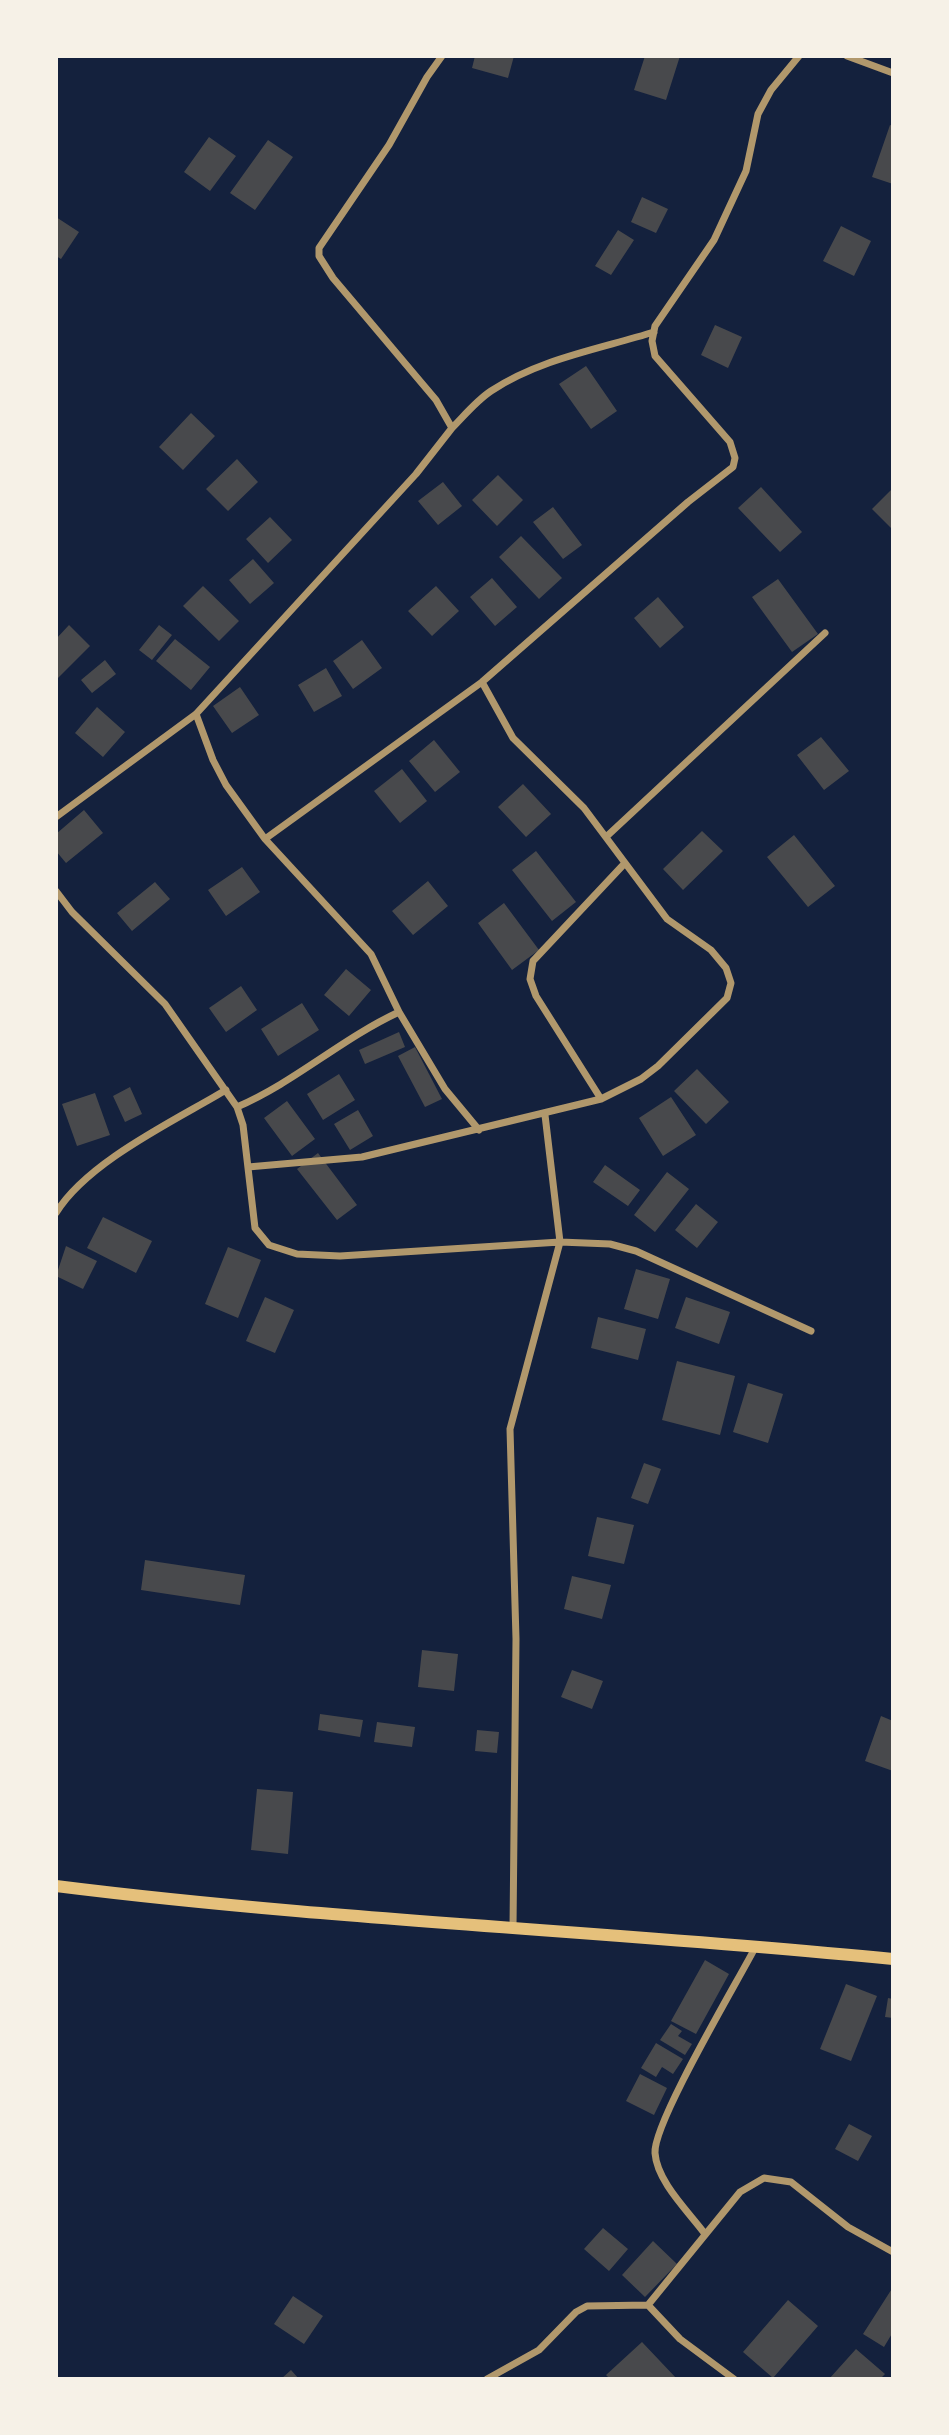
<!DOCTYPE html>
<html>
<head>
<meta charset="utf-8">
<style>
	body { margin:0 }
	#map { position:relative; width:949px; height:2435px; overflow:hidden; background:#14213d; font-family:Helvetica,sans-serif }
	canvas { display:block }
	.frame { position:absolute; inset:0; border:58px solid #f6f1e7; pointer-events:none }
</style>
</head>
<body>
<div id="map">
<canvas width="949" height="2435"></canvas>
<div class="frame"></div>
</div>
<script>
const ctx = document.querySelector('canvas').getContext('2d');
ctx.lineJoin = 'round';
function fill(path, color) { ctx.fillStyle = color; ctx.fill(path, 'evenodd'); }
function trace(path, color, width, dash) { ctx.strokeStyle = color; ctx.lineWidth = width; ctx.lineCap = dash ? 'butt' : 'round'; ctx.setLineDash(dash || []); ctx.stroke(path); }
const building = new Path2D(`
	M475,56H514L508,78L472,68Z
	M645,56H680L666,100L634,90Z
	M890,125L893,126V184L872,177Z
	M209,137L236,156L210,191L184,172Z
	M268,140L293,157L255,210L230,193Z
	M642,197L668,209L656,233L631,222Z
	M56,217L79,232L61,259L56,256Z
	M841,226L871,241L854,276L823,261Z
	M618,230L634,240L611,275L595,266Z
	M715,325L742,337L728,368L701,355Z
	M586,366L617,411L591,429L559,384Z
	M191,413L215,436L183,470L159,447Z
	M237,459L258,482L228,511L206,489Z
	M498,475L523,500L497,526L472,500Z
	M443,482L462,506L438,525L418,501Z
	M761,487L802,532L780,552L738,508Z
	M893,488V530L872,509Z
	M553,507L582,545L563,559L533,522Z
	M270,517L292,540L268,563L246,539Z
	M521,536L562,578L539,599L499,557Z
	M253,559L274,583L250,604L229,580Z
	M492,578L517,607L495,626L470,597Z
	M778,579L818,634L792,652L752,597Z
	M203,586L239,621L219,641L183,606Z
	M436,586L459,611L432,636L408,611Z
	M658,597L684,627L660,648L634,618Z
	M69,625L90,646L56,680V639Z
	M159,625L172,635L152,660L139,650Z
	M175,639L210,667L191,690L156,661Z
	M362,640L382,668L353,689L333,661Z
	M105,660L116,674L92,693L81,680Z
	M326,668L342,696L314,712L298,685Z
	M240,687L259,715L232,733L213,706Z
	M97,707L125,732L103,757L75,733Z
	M821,737L849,771L824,790L797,755Z
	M434,740L460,772L435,792L409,761Z
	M402,769L427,801L400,823L374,791Z
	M523,784L551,814L526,837L498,807Z
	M84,810L103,833L66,863L56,851V834Z
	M702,831L723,851L683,890L663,869Z
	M794,835L835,886L808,907L767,857Z
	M536,851L576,902L552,921L512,870Z
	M242,867L260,892L226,916L208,890Z
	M428,881L448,906L413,935L392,911Z
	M155,882L170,899L132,931L117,913Z
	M504,903L539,950L512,970L478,923Z
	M346,969L371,990L349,1016L324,995Z
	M241,986L257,1010L226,1032L209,1008Z
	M302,1003L319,1030L278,1056L261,1029Z
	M399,1032L405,1047L365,1064L359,1050Z
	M415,1047L442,1099L425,1107L398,1056Z
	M697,1069L729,1102L706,1124L674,1091Z
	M339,1074L355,1100L323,1120L307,1094Z
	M130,1087L142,1114L125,1122L113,1096Z
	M95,1093L110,1135L77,1146L62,1104Z
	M671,1097L696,1135L663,1156L639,1118Z
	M287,1101L315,1139L292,1156L264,1118Z
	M358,1110L373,1136L350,1150L334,1124Z
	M318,1153L357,1205L337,1220L297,1169Z
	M605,1165L640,1190L628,1206L593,1182Z
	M667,1172L689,1189L655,1232L634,1215Z
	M696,1204L718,1222L697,1248L675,1230Z
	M103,1217L152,1241L136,1273L87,1248Z
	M66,1246L97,1261L83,1289L56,1276Z
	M228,1247L261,1260L238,1318L205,1304Z
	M636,1269L670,1279L658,1319L624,1309Z
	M265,1297L294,1310L275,1353L246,1341Z
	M686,1297L730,1312L719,1344L675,1328Z
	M598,1317L646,1329L638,1360L591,1348Z
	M677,1361L735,1376L720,1435L662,1420Z
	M748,1383L783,1394L768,1443L733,1432Z
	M644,1463L661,1469L648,1504L631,1498Z
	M597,1517L634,1525L624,1564L588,1556Z
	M145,1560L245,1575L240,1605L141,1590Z
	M572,1576L611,1585L602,1619L564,1609Z
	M422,1650L458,1654L454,1691L418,1687Z
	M572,1670L603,1681L592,1709L561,1697Z
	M320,1714L363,1720L360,1737L318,1730Z
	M881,1716L893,1721V1771L865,1761Z
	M377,1722L415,1727L412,1747L374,1742Z
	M477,1730L499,1732L497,1753L475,1751Z
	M257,1789L293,1792L288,1854L251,1850Z
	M705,1960L729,1974L696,2034L671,2021Z
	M846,1984L877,1996L851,2061L820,2049Z
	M888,1998L893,1999V2018L885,2017Z
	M671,2024L682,2031L678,2036L692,2044L685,2055L660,2040Z
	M656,2043L683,2059L673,2074L662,2067L656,2077L641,2068Z
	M640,2074L667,2088L654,2115L626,2101Z
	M849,2124L872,2136L858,2161L835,2149Z
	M603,2228L628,2249L609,2271L584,2249Z
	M653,2241L677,2264L645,2297L622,2275Z
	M893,2287V2332L884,2347L863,2334Z
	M293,2296L323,2316L304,2344L274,2324Z
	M788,2300L818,2326L773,2378L743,2352Z
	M642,2342L677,2379H610L606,2375Z
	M856,2349L885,2374L880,2379H829Z
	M291,2370L299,2379H281Z`);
const minor = new Path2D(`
	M847,56L893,73
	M452,428C464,416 476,401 491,391C539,359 599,349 654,332
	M196,714L213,760L226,785L265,839L371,954L399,1012L445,1089L479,1130
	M56,817L196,714L416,474L452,428L436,400L333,278L319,256V248L389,145L427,77L442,56
	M606,837L825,633
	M265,839L482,682L688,502L733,467L735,458L730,442L655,356L652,341L655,326L714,240L746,171L758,114L771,90L799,56
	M56,891L72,912L165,1004L237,1107L243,1125L255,1228L269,1245L297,1254L340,1256L560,1242L610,1244L636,1251L811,1331
	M601,1099L536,996L530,979L533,961L625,863
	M237,1107C295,1082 341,1039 399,1012
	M248,1167L362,1157L601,1099L641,1079L658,1066L727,998L731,983L726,968L711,950L667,919L584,808L513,738L482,682
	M56,1213C87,1162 174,1121 226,1090
	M513,1927L516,1639L510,1429L560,1242L545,1115
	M705,2234C689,2212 657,2182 655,2153C653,2123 738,1981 756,1946
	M648,2305L740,2192L764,2178L791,2182L848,2227L893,2252
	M487,2379L539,2350L576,2312L587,2306L648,2305L680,2339L734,2379`);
const secondary = new Path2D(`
	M56,1886C334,1921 614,1931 893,1959`);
fill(building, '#48494c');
trace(minor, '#b1986c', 7);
trace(secondary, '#e5c07b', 12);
</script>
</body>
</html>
